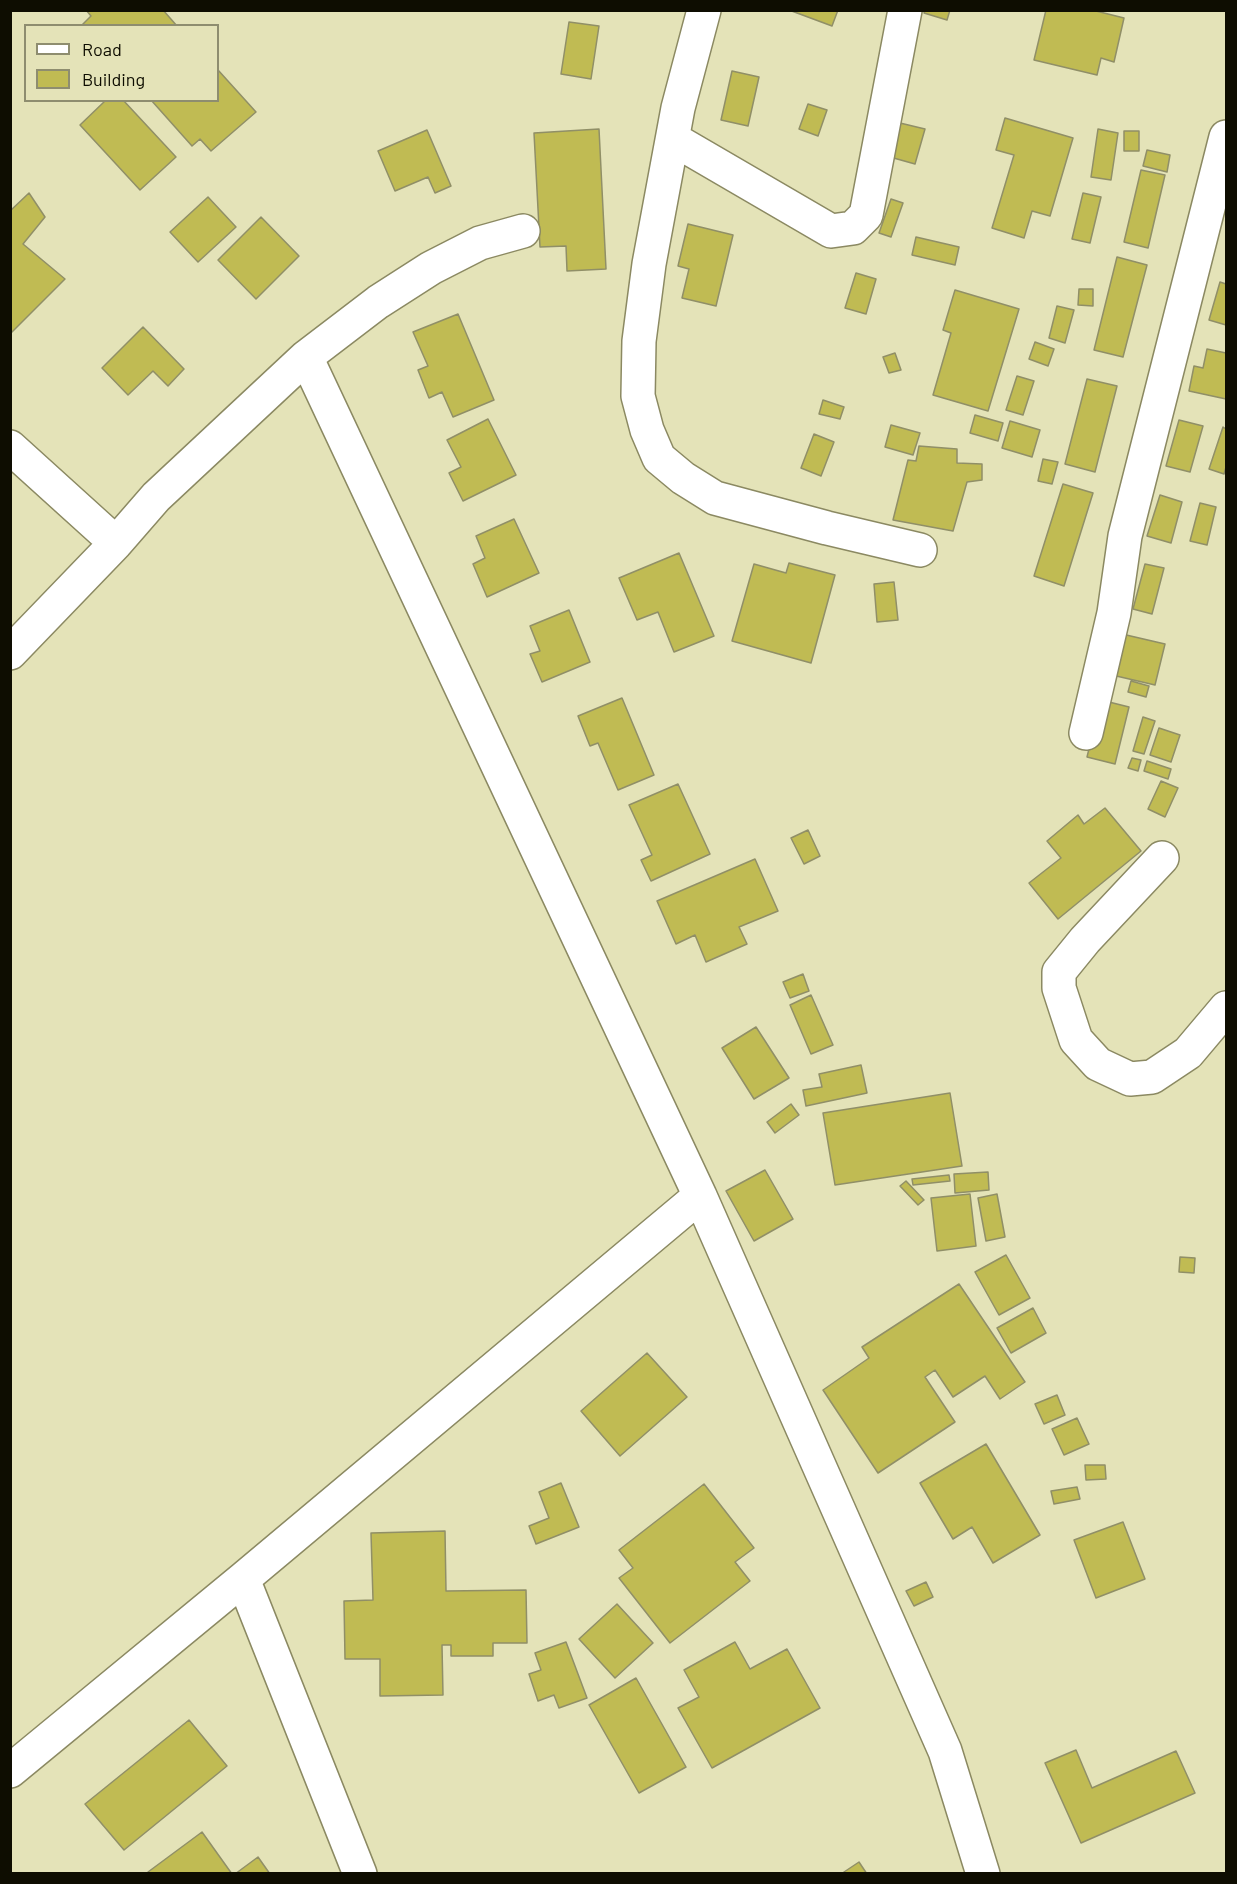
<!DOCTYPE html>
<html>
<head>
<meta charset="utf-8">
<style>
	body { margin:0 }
	#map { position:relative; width:1237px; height:1884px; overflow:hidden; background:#e4e3b8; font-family:Barlow,sans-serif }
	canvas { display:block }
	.frame { position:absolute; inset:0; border:12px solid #0e0d01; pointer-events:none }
	.legend { position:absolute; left:24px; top:24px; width:195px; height:78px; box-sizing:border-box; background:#e4e3b8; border:2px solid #8e8d6f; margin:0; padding:8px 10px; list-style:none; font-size:18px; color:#0e0d01 }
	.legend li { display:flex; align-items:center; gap:12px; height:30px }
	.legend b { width:30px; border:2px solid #8e8d6f }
</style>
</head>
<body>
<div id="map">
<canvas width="1237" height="1884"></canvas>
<div class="frame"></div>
<ul class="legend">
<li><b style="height:8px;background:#fff"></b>Road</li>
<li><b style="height:16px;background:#c0bb53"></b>Building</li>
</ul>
</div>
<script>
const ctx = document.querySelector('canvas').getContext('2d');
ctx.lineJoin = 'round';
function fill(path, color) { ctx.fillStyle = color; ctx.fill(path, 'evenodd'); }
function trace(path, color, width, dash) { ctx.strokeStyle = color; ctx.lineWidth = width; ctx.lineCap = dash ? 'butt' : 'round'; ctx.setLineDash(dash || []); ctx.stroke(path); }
const building = new Path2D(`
	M86,10H163L177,26H81L91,16Z
	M789,10H838L832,26Z
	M925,10H950L947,20L924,13Z
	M1046,10H1092L1124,18L1114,62L1101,58L1097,75L1034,60Z
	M569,22L599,26L591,79L561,74Z
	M218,70L256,112L211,151L200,139L192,146L151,100H218Z
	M732,71L759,77L748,126L721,120Z
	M106,100H123L176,157L140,190L80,125Z
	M808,104L827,110L818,136L799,129Z
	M1005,118L1073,138L1050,216L1032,211L1024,238L992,228L1014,155L996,150Z
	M900,123L925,129L915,164L890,157Z
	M599,129L606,269L567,271L566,246L540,247L534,133Z
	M1098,129L1118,133L1111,180L1091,177Z
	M427,130L451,186L435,193L428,177L395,191L378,151Z
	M1124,131H1139V151H1124Z
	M1147,150L1170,155L1167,172L1143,166Z
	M1141,170L1165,175L1148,248L1124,242Z
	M29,193L45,217L23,244L65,279L10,334V211Z
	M1083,193L1101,197L1090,243L1072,239Z
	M208,197L236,227L198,262L170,232Z
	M891,199L903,203L891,237L879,233Z
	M261,217L299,256L256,299L218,260Z
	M688,224L733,235L716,306L682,298L689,269L678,266Z
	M916,237L959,247L955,265L912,255Z
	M1117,257L1147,265L1123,357L1094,350Z
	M856,273L876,279L866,314L845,308Z
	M1220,282L1226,284V325L1209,320Z
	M1079,289H1093V306L1078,305Z
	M955,290L1019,309L988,411L933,395L951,333L943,330Z
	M1057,306L1074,310L1065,343L1049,338Z
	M458,314L494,400L453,417L442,392L429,398L418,370L428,366L413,332Z
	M143,327L184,369L168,386L153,371L128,395L102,368Z
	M1035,342L1054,349L1048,366L1029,359Z
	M1207,349L1226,353V399L1189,391L1194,366L1203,368Z
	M895,353L901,370L889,373L883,357Z
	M1017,376L1034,381L1023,415L1006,410Z
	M1087,379L1117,386L1095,472L1065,464Z
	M823,400L844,407L840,419L819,414Z
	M975,415L1003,423L998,441L970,433Z
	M488,419L516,475L463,501L449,473L461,467L447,440Z
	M1179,420L1203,426L1190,472L1166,466Z
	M1010,421L1040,430L1032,457L1002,448Z
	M891,425L920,433L913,455L885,447Z
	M1223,427L1226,429V467L1224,474L1209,469Z
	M814,434L834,442L821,476L801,468Z
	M919,446L957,449V463L982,464V480L967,482L953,531L893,520L908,460L916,461Z
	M1043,459L1058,462L1052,484L1038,481Z
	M1063,484L1093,493L1064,586L1034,576Z
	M1160,495L1182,502L1171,543L1147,536Z
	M1200,503L1216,507L1207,545L1190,541Z
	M514,519L539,573L487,597L473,564L485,558L476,536Z
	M679,553L714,636L674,652L658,612L637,620L619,578Z
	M789,563L835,575L811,663L732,641L754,564L786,573Z
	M1145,564L1164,568L1152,614L1133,609Z
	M894,582L898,620L877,622L874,584Z
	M569,610L590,662L542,682L530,654L540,651L530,626Z
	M1122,634L1165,644L1155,685L1112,675Z
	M1131,681L1149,686L1146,697L1128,692Z
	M622,698L654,775L618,790L598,743L590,746L578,716Z
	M1101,700L1129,707L1115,764L1087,757Z
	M1143,717L1155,721L1144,754L1133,751Z
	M1159,728L1180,735L1171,762L1150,755Z
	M1132,758L1141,760L1138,771L1128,768Z
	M1147,761L1171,769L1168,779L1144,771Z
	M1161,781L1178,788L1165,817L1148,809Z
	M678,784L710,854L651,881L641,860L652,855L629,805Z
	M1105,808L1141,851L1058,919L1029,883L1061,858L1047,841L1078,815L1084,824Z
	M808,830L820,856L804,864L791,838Z
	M755,859L778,911L739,927L747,944L706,962L695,935L676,944L657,901Z
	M803,974L809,991L790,998L783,982Z
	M811,995L833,1045L811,1054L790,1005Z
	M756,1027L789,1078L754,1099L722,1048Z
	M861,1065L867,1093L806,1106L803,1090L822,1087L819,1074Z
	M950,1093L962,1166L835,1185L823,1113Z
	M791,1104L799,1115L775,1133L767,1122Z
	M765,1170L793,1219L754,1241L726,1191Z
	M988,1172L989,1190L955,1193L954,1174Z
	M949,1175L950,1181L913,1185L912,1179Z
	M906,1181L924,1200L918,1205L900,1186Z
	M970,1194L976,1246L937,1251L931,1198Z
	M997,1194L1005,1237L986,1241L978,1198Z
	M1006,1255L1030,1298L999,1315L975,1272Z
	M1180,1257L1195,1258L1194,1273L1179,1272Z
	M959,1284L1025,1382L1000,1399L985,1376L953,1397L935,1370L925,1377L955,1422L878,1473L823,1390L869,1358L862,1347Z
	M1033,1308L1046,1333L1011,1353L997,1328Z
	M647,1353L687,1397L620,1456L581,1411Z
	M1057,1395L1065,1415L1044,1424L1035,1404Z
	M1077,1418L1089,1444L1064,1455L1052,1429Z
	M986,1444L1040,1535L993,1563L972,1527L953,1539L920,1483Z
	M1085,1465H1105L1106,1479L1086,1480Z
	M561,1483L579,1527L536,1544L529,1526L549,1518L539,1492Z
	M704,1484L754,1548L735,1562L750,1581L670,1643L619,1578L633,1568L619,1550Z
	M1077,1487L1080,1499L1054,1504L1051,1491Z
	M1123,1522L1145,1579L1096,1598L1074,1540Z
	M445,1531L446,1591L526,1590L527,1643H493V1656H451V1645H442L443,1695L380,1696V1659H345L344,1601L373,1600L371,1533Z
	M926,1582L933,1597L914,1606L906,1591Z
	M617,1604L653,1643L615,1678L579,1639Z
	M566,1642L587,1698L559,1708L554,1695L538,1701L529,1674L541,1670L535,1653Z
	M735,1642L750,1669L787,1649L820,1708L712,1768L678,1708L699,1697L684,1670Z
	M636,1678L686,1767L639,1793L589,1705Z
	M189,1720L227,1766L124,1850L85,1804Z
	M1076,1750L1092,1788L1176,1751L1195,1793L1081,1843L1045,1763Z
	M202,1832L232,1874H150L148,1872Z
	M258,1857L270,1874H235Z
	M859,1862L867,1874H841Z`);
const minor = new Path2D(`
	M704,10L678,108L649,264L639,341L638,396L647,430L659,458L683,478L715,498L827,528L920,550
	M673,139L831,231L853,228L866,215L905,10
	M306,357L700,1196L945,1751L983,1874
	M10,447L116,543
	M10,653L116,543L156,497L306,357L378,302L431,268L480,243L523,231
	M1086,733L1114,613L1125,536L1226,137
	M1162,858L1085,940L1059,972V988L1076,1040L1098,1064L1130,1079L1152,1077L1188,1053L1226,1008
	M243,1579L360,1874
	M10,1771L243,1579L700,1196`);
fill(building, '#c0bb53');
trace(building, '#908f67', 1.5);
trace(minor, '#8b8962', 36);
trace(minor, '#fff', 33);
</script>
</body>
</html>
